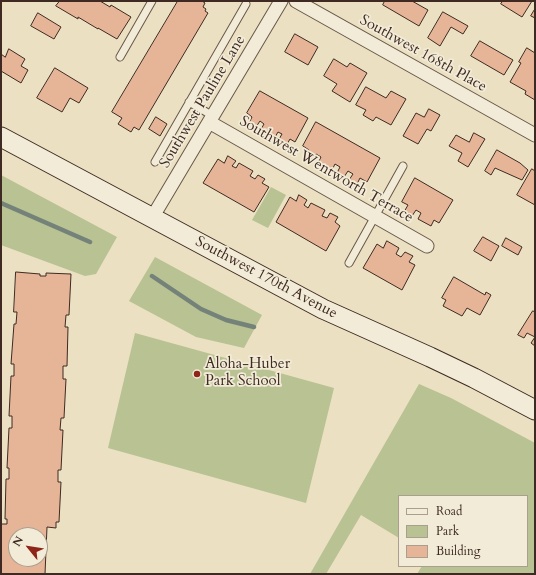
<!DOCTYPE html>
<html>
<head>
<meta charset="utf-8">
<style>
	body { margin:0 }
	#map { position:relative; width:536px; height:575px; overflow:hidden; background:#ebe0c1; font-family:Cardo,serif }
	canvas { display:block }
	.frame { position:absolute; inset:0; border:2px solid #3e2a22; pointer-events:none }
	.legend { position:absolute; left:398px; top:495px; width:130px; height:72px; box-sizing:border-box; background:#f2ebd7; border:1px solid #aa9e8f; margin:0; padding:5px 7px; list-style:none; font-size:12px; color:#3e2a22 }
	.legend li { display:flex; align-items:center; gap:8px; height:20px }
	.legend b { width:20px; border:1px solid #aa9e8f }
	.north { position:absolute; left:8px; top:527px; width:40px; height:40px; box-sizing:border-box; background:#f2ebd7; border:1px solid #aa9e8f; border-radius:50%; rotate:300deg; font-size:11px; font-weight:700; line-height:16px; text-align:center; color:#3e2a22 }
	.north::after { content:''; display:block; margin:auto; width:14px; height:18px; background:#8f2418; clip-path:polygon(50% 0,100% 100%,50% 72%,0 100%) }
</style>
</head>
<body>
<div id="map">
<canvas width="536" height="575"></canvas>
<div class="frame"></div>
<ul class="legend">
<li><b style="height:5px;background:#f2ebd7"></b>Road</li>
<li><b style="height:11px;background:#b8c292"></b>Park</li>
<li><b style="height:11px;background:#e6b598"></b>Building</li>
</ul>
<div class="north">N</div>
</div>
<script>
const ctx = document.querySelector('canvas').getContext('2d');
ctx.lineJoin = 'round';
function fill(path, color) { ctx.fillStyle = color; ctx.fill(path, 'evenodd'); }
function trace(path, color, width, dash) { ctx.strokeStyle = color; ctx.lineWidth = width; ctx.lineCap = dash ? 'butt' : 'round'; ctx.setLineDash(dash || []); ctx.stroke(path); }
function label(font, color, halo, rows, align = 'center') {
  ctx.font = font + ' Cardo,serif'; ctx.lineWidth = 3.5; ctx.setLineDash([]); ctx.textBaseline = 'middle'; ctx.strokeStyle = halo; ctx.fillStyle = color; for (const [text, x, y, turn = 0] of rows) {
    ctx.save(); ctx.translate(x, y); ctx.rotate((+turn || 0) * Math.PI / 180); ctx.textAlign = isNaN(turn) ? turn : align; if (halo) ctx.strokeText(text, 0, 0); ctx.fillText(text, 0, 0); ctx.restore();
  }
}
const green = new Path2D(`
	M1,175L117,237L96,274L85,276L1,245Z
	M271,187L286,195L268,228L252,220Z
	M155,257L262,315L244,348L196,337L129,301Z
	M135,333L334,388L306,503L108,448Z
	M419,384L451,398L535,443V574H417L422,566H527V496H399V538L361,515L326,574H310Z`);
const stream = new Path2D(`
	M1,203L90,242
	M152,276L201,309L226,320L254,327`);
const building = new Path2D(`
	M60,1H100L110,7L111,5L131,17L117,39L98,28V29L78,17V19L56,6Z
	M178,1H202L205,3L203,7L206,9L205,11L208,13L139,130L134,127L131,132L118,124L122,118L112,112Z
	M385,1H412L428,10L419,26L383,5Z
	M503,1H532L522,17L501,4Z
	M535,9V18L531,16Z
	M443,12L468,26L463,34L451,27L440,46L428,38Z
	M38,13L61,27L54,39L31,26Z
	M295,34L318,47L308,65L285,52Z
	M480,41L513,60L504,75L471,56Z
	M527,48L535,53V100L525,94L526,91L510,82L521,63L519,62Z
	M9,49L25,59L21,66L28,70L21,83L1,71V54L5,57Z
	M334,59L347,67L350,63L367,73L350,102L332,91L337,84L324,76Z
	M55,68L88,88L79,103L70,98L62,112L37,98Z
	M366,87L386,98L391,91L406,99L391,125L376,117L373,121L363,115L366,110L356,105Z
	M260,91L308,118L295,142L290,139L286,146L278,141L282,134L278,132L274,139L260,131L264,124L260,121L256,127L249,123L252,117L247,113Z
	M429,109L440,115L431,131L427,129L418,144L403,136L416,113L424,117Z
	M156,117L167,124L160,136L149,129Z
	M316,122L380,158L367,182L360,178L357,184L349,180L353,174L348,171L344,177L337,173L340,167L335,164L332,170L318,163L321,157L316,154L313,159L306,156L309,150L303,146Z
	M474,133L485,139L468,167L458,161L462,153L449,146L456,135L469,142Z
	M497,150L520,163L528,170L522,180L495,168L491,175L485,171Z
	M228,156L236,161L232,166L236,168L239,163L253,171L250,176L255,179L258,175L265,179L262,183L269,187L254,212L203,183L218,159L224,163Z
	M532,169L535,171V205L517,195Z
	M415,178L453,200L439,223L434,220L431,226L418,219L421,213L416,210L412,216L404,212L408,205L402,202Z
	M299,195L307,200L304,205L308,208L311,203L325,210L322,216L327,218L330,213L338,217L335,222L340,226L326,251L276,222L290,197L296,201Z
	M483,237L499,246L491,261L474,251Z
	M506,238L522,247L518,255L502,246Z
	M387,241L399,248L396,254L401,257L405,252L413,256L409,262L415,265L402,290L363,268L377,244L383,248Z
	M16,272L40,274V276H46V273L71,274L69,315H66L65,327H68L67,366H63V379H66L64,418H61L60,430H63L61,470H58V482H61L59,522H56V528L47,527L45,574H1V524H7V519H5L6,479H9V468H7L9,428H12V416H9L11,376H14V364H11L14,324H16L17,312H14ZM16,535H40V559H16Z
	M454,277L485,295L486,292L491,295L480,315L467,308L462,316L443,306L446,300L442,298Z
	M533,311L535,312V346L531,343L535,337L527,333L524,338L518,335Z`);
const lane = new Path2D(`
	M120,57L152,1
	M189,102L213,116
	M155,162L246,4
	M349,263L403,166`);
const street = new Path2D(`
	M296,1L535,135
	M209,122L427,246
	M152,218L281,1`);
const secondary = new Path2D(`
	M1,137L323,309L430,357L474,378L535,410`);
const markers = [
	[197,374,4,"#8f2418"]
];
const streetNames = [
	["Southwest 168th Place",423,54,29],
	["Southwest Pauline Lane",203,102,-59],
	["Southwest Wentworth Terrace",326,170,30],
	["Southwest 170th Avenue",266,278,28]
];
const poiNames = [
	["Aloha-Huber",205,365],
	["Park School",205,382]
];
fill(green, '#b8c292');
trace(stream, '#748279', 4.5);
fill(building, '#e6b598');
trace(building, '#3e2a22', 1);
trace(lane, '#69584a', 9);
trace(street, '#69584a', 15);
trace(secondary, '#3e2a22', 21);
trace(lane, '#f2ebd7', 7);
trace(street, '#f2ebd7', 13);
trace(secondary, '#f2ebd7', 19);
for (const [x, y, r, color] of markers) { const dot = new Path2D(); dot.arc(x, y, r, 0, 2 * Math.PI); ctx.fillStyle = color; ctx.fill(dot); trace(dot, '#f2ebd7', 1.5); }
label('15px', '#3e2a22', '#f2ebd7', streetNames);
label('15px', '#3e2a22', '#f2ebd7', poiNames, 'left');
</script>
</body>
</html>
